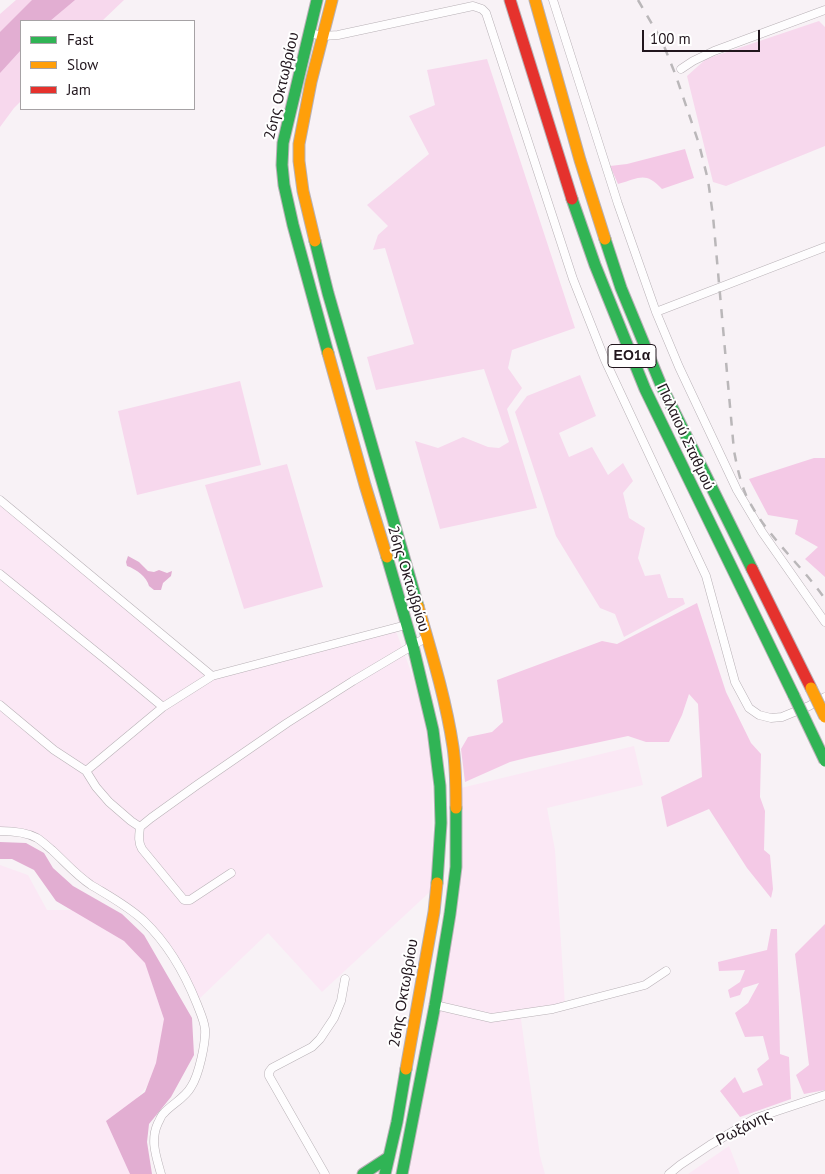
<!DOCTYPE html>
<html>
<head>
<meta charset="utf-8">
<style>
	body { margin:0 }
	#map { position:relative; width:825px; height:1174px; overflow:hidden; background:#f8f2f6; font-family:"PT Sans",sans-serif }
	canvas { display:block }
	.legend { position:absolute; left:20px; top:20px; width:175px; height:90px; box-sizing:border-box; background:#fff; border:1px solid #a6a2a5; margin:0; padding:6px 9px; list-style:none; font-size:15px; color:#21161d }
	.legend li { display:flex; align-items:center; gap:10px; height:25px }
	.legend b { width:25px; border:1px solid #a6a2a5 }
	.scale { position:absolute; left:642px; top:30px; width:118px; height:22px; box-sizing:border-box; border:2px solid #21161d; border-top:0; padding-left:6px; font-size:15px; line-height:18px; white-space:nowrap; color:#21161d; -webkit-text-stroke:4px #fff; paint-order:stroke }
</style>
</head>
<body>
<div id="map">
<canvas width="825" height="1174"></canvas>
<ul class="legend">
<li><b style="height:6px;background:#30b455"></b>Fast</li>
<li><b style="height:6px;background:#ff9f0a"></b>Slow</li>
<li><b style="height:6px;background:#e5322d"></b>Jam</li>
</ul>
<div class="scale">100 m</div>
</div>
<script>
const ctx = document.querySelector('canvas').getContext('2d');
ctx.lineJoin = 'round';
function fill(path, color) { ctx.fillStyle = color; ctx.fill(path, 'evenodd'); }
function trace(path, color, width, dash) { ctx.strokeStyle = color; ctx.lineWidth = width; ctx.lineCap = dash ? 'butt' : 'round'; ctx.setLineDash(dash || []); ctx.stroke(path); }
function label(font, color, halo, rows, align = 'center') {
  ctx.font = font + ' "PT Sans",sans-serif'; ctx.lineWidth = 4; ctx.setLineDash([]); ctx.textBaseline = 'middle'; ctx.strokeStyle = halo; ctx.fillStyle = color; for (const [text, x, y, turn = 0] of rows) {
    ctx.save(); ctx.translate(x, y); ctx.rotate((+turn || 0) * Math.PI / 180); ctx.textAlign = isNaN(turn) ? turn : align; if (halo) ctx.strokeText(text, 0, 0); ctx.fillText(text, 0, 0); ctx.restore();
  }
}
const built = new Path2D(`
	M0,500L212,676L396,631L425,710L432,768L433,889L322,992L268,933L198,1000L165,942L44,843L15,831H0Z
	M634,746L643,785L547,808L555,850L565,1005L520,1012L540,1156L545,1174H409L457,911L462,867L463,812L461,788Z
	M0,865L28,875L47,910H90L124,934L155,971L177,1025L157,1073L125,1114L144,1174H0Z
	M729,1146L740,1174H688Z`);
const green = new Path2D(`
	M16,0H124L102,21H21V101L14,108L0,127V14Z
	M819,21L825,27V146L726,186L713,182L687,76L706,59Z
	M487,59L575,328L512,350L508,368L522,388L507,409L537,508L440,529L415,441L438,448L463,437L488,447L499,448L509,442L484,369L376,390L367,357L414,344L385,248L373,250L378,235L388,226L367,205L429,154L409,116L435,105L427,70Z
	M580,375L596,416L559,433L569,457L592,447L608,475L623,463L633,481L623,493L629,518L645,528L638,558L645,576L660,574L668,598H683L685,604L624,637L615,614L600,608L556,536L515,412L527,396Z
	M240,381L261,465L137,495L118,411Z
	M287,464L323,587L244,609L205,485Z`);
const forest = new Path2D(`
	M685,149L694,178L662,189C645,171 640,178 618,184L610,166L627,164Z
	M814,458H825V577L805,559L818,547L795,534L798,520L768,515L749,479Z
	M697,603L726,692L751,743L761,754L760,797L765,811L764,850L770,855L773,889L771,898L747,868L709,809L667,827L661,797L702,777L698,704L689,694L682,715L669,742H646L628,736L530,757L510,762L465,782L461,749L468,737L492,732L503,722L497,680L602,641L617,644Z
	M825,924V1090L804,1094L796,1075L809,1065L795,954Z
	M771,929H777L780,1054L789,1057L791,1099L740,1117L720,1091L735,1077L743,1093L763,1085L757,1069L769,1059L763,1036L745,1037L735,1013L748,1003L759,983L743,988L740,995L730,998L728,990L740,982L745,970L719,971L718,962L767,950Z`);
const water = new Path2D(`
	M32,0H75L50,21H21V50L0,73V32Z
	M128,556L139,562L148,571L154,572L159,570L167,573L172,571L171,576L163,583L161,590H154L149,586C147,577 136,569 127,566L126,562Z
	M0,842L26,843L44,853L53,868L73,886L122,914L144,935L192,1018L194,1055L171,1097L149,1124L147,1142L152,1174H130L106,1121L145,1092L156,1063L164,1019L145,963L124,941L56,901L34,870L12,859H0Z`);
const street = new Path2D(`
	M553,0L618,204L656,312L679,367L737,490L762,532L825,622
	M309,33L323,36L338,35L473,6L482,9L486,13L573,279L605,360L706,576L735,682L749,708L759,715L771,718L782,717L809,706L825,697
	M681,69L693,61L714,51L825,10
	M656,312L825,247
	M0,500L212,676
	M0,574L110,663L163,707
	M0,705L54,750L86,771L96,787L109,802L131,821L140,827C139,836 138,842 142,849L184,900H190L231,873
	M86,771L163,707L212,676L406,625
	M140,827L151,818L197,785L287,723L353,681L427,637
	M0,831C12,831 26,832 37,838C42,841 47,846 52,850C65,862 76,875 91,885C109,896 128,906 144,921C167,943 185,974 197,1004C200,1012 204,1020 205,1029C206,1042 199,1075 191,1087C185,1098 172,1104 164,1113C161,1115 160,1120 158,1123C150,1140 156,1156 161,1174
	M435,1005L491,1018L553,1009L645,985L666,971
	M325,1174L269,1076V1072L272,1068L312,1047L320,1039L334,1018L341,1001L345,979
	M669,1174L680,1165L710,1145L756,1118L825,1095`);
const fast = new Path2D(`
	M317,0L283,143L282,165L284,185L293,225L328,353
	M572,199L595,265L645,389L794,696
	M605,239L621,288L661,385L752,569
	M315,241L328,293L418,606
	M387,557L413,646L433,730L440,786L441,823L437,883
	M363,1174L389,1157
	M385,1174L397,1122L406,1069
	M402,1174L435,1005L450,914L456,867V808`);
const slow = new Path2D(`
	M535,0L580,160L605,239
	M315,241L303,191L299,161V144L311,82L332,0
	M328,353L365,485L387,557
	M418,606C431,651 446,700 453,747C456,767 456,788 456,808
	M406,1069L434,912L437,883`);
const jam = new Path2D(`
	M510,0L572,199
	M752,569L811,688`);
const rail = new Path2D(`
	M638,0L662,41L676,76L699,144L708,180L713,216L734,451C737,466 740,481 746,495C765,535 800,563 825,599`);
const fastBridge = new Path2D(`
	M794,696L825,761`);
const slowBridge = new Path2D(`
	M811,688L825,717`);
const shields = [
	[632,356,48]
];
const shieldNames = [
	["ΕΟ1α",632,356]
];
const streetNames = [
	["26ης Οκτωβρίου",282,86,-77],
	["Παλαιού Σταθμού",685,437,65],
	["26ης Οκτωβρίου",408,579,73],
	["26ης Οκτωβρίου",404,993,-80],
	["Ρωξάνης",744,1128,-27]
];
fill(built, '#fbe8f5');
fill(green, '#f7d8ed');
fill(forest, '#f4c9e6');
fill(water, '#e2aed2');
trace(street, '#b8b1b6', 9);
trace(fast, '#b8b1b6', 13);
trace(slow, '#b8b1b6', 13);
trace(jam, '#b8b1b6', 13);
trace(street, '#fefdfe', 8);
trace(fast, '#30b455', 11);
trace(slow, '#ff9f0a', 11);
trace(jam, '#e5322d', 11);
trace(rail, '#bab7b9', 2.5, [9, 9]);
trace(fastBridge, '#b8b1b6', 13, []);
trace(slowBridge, '#b8b1b6', 13, []);
trace(fastBridge, '#30b455', 11);
trace(slowBridge, '#ff9f0a', 11);
for (const [x, y, w] of shields) { const box = new Path2D(); box.roundRect(x - w / 2, y - 11.5, w, 23, 4); ctx.fillStyle = '#fff'; ctx.fill(box); trace(box, '#21161d', 1); }
label('bold 14px', '#21161d', null, shieldNames);
label('15px', '#21161d', '#fff', streetNames);
</script>
</body>
</html>
